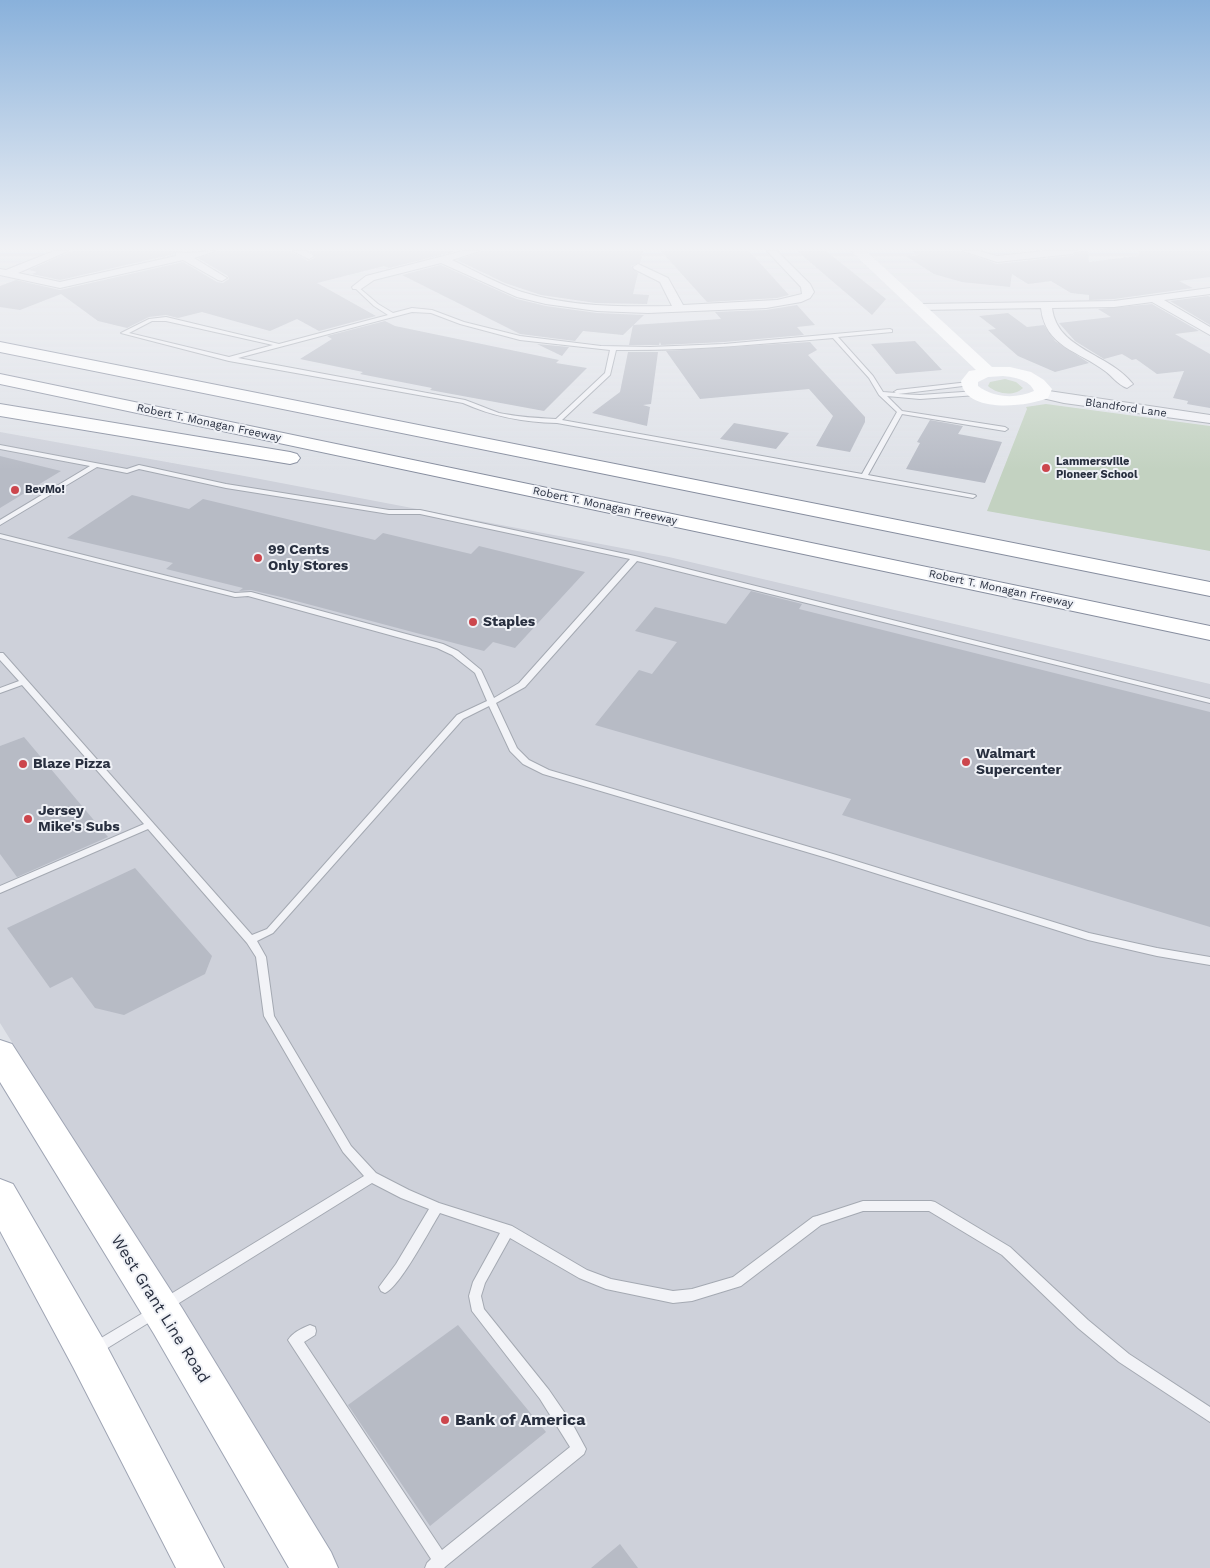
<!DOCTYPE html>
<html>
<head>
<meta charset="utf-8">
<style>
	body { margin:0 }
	canvas { display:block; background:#dfe2e8 }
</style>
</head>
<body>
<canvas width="1210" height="1568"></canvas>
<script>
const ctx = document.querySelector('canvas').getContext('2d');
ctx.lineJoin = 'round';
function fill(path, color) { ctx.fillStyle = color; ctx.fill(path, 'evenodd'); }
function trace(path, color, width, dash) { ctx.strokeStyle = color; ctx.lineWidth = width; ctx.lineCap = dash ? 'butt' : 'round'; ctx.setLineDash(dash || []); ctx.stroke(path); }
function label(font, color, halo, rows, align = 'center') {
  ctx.font = font + ' "Work Sans",sans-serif'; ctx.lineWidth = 4; ctx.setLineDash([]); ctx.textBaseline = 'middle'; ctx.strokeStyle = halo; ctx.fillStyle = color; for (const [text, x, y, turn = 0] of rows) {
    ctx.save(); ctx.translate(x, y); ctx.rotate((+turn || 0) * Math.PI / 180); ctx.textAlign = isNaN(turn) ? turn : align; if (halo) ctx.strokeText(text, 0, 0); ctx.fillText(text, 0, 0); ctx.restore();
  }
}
const built = new Path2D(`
	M0,432L239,475L669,557L1210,684V1568H338L0,1023Z`);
const green = new Path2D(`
	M1005,379L1016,382L1023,388C1014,397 997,394 988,386L990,382Z
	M1046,404L1210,426V551L987,511L1027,409L1026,407Z`);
const building = new Path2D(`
	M72,251H175L174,254L60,280L32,274L37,272L29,270Z
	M217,251H291L308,261L316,257L309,251H456L389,268L384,266L317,283L376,316L319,331L297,319L270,331L202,312L178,318L166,315L149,317L127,328L98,321L61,294L20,310L0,307V286L16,280L60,290L183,262L217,282L223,283L229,279L228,276L198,258Z
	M481,251H643L640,263L631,266L638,273L633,294L649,295L647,304L596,303L541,295L505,283L457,260Z
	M661,251H749L789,295L777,298L707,302Z
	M797,251H826L886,299L872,315Z
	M912,251H961L997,264L1072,256L1079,251H1088L1089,262L1138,256L1139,251H1210V277L1179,281L1193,288L1114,299L1089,300V295L1071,293L1051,281L1028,284L1012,274L1010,287L962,282L934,274L906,256L919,255Z
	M441,265L517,299L546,306L597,313L644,315L623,335L583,331L575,341L520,334L402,275Z
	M1208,296L1210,297V325L1170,301Z
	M1152,304L1199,331L1175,334L1210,354V408L1187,404L1188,401L1173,398L1184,371L1157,374L1136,359L1132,360L1122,354L1104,359L1075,341L1059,323L1111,317L1098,309Z
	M797,305L815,325L797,327L804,335L724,342L661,345L660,342L659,345H629L633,325L721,319L715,312L766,310Z
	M1008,313L1027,327L1044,325L1055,341L1089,363L1055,372L1018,356L988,330L996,329L979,316Z
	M385,321L395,326L559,360L556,363L587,368L544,411L430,390L432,388L360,374L363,372L300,359L332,339L327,336Z
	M915,341L942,370L896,374L871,344Z
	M810,342L817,350L808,355L865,417V422L850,452L816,446L833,416L809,389L700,399L666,351Z
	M537,344L569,347L562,356Z
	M628,352H658L651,404L643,405L650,407L647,426L592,413L620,392Z
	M930,420L963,426L958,434L1002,442L985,483L906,469L920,443L917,442Z
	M734,423L789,433L776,449L720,439Z
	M0,456L61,471L0,508Z
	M132,495L189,509L203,499L375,540L383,533L471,554L479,546L585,572L515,648L493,642L484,651L281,597L251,590L239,591L243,588L166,569L173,563L67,538Z
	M751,591L802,604L799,609L1210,712V927L842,815L851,799L595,725L639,670L652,674L677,642L635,631L655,607L726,624Z
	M24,737L108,837L17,877L0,854V746Z
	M135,868L212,956L205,974L124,1015L95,1008L72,977L50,988L7,928Z
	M458,1325L546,1432L430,1526L348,1405Z
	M620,1544L638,1568H591Z`);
const lane = new Path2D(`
	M357,286L378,304L393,313L412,308L432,310L464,322L520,336L601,346L650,347L724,344L890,329L892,330V332L838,337L873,376L883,392L896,393L894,392L897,390L969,382L971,383V385L898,394L920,395L977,391L980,393L977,395L920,399L887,396L902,411L1005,427L1008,429L1005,431L902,414L868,475L975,495L976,496L973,498L557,423C524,422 494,417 463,403L229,361L121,333L149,319L166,317L279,344L388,315L374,306L355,288V287ZM412,312L431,313L460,324L520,340L610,350L605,373L556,419C537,418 518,417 499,413C487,409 477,404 465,400L238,358ZM152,321H166L273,345L229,357L129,333ZM833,338L869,378L879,395L897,412L862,474L562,420L610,375L616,350C688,351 760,344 833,338Z
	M0,445L127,469L139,465L226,484L389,510H420L635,556L1210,699V703L637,561L525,687L496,703L517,748L529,760L549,770L833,854L1089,933L1157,948L1210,957V965L1157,956L1088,940L827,858L543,774L523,764L510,751L489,706L463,719L273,933L257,941L266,957L274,1016L351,1146L376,1173L409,1190L439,1203L512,1226L587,1270L611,1279L673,1291L692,1289L733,1277L813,1217L817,1216L863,1201H931L935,1202L1010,1247L1088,1320L1129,1354L1210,1407V1422L1119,1362L1078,1328L1002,1255L929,1211H863L821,1225L741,1286L692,1301L673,1303L606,1289L579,1278L510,1238L485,1283L481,1296L484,1309L549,1390L573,1425L586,1449L584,1454L446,1566L444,1568H425L427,1563L431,1559L288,1340C292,1333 302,1328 310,1325L315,1327L316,1331L315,1335L304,1342L442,1550L570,1447L540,1399L472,1311L469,1296L473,1282L500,1233L440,1213C430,1229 400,1287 385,1293L381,1291L379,1287L396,1264L429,1209L401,1198L372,1183L171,1308L166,1310L161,1308L160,1304L161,1300L364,1176L343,1152L264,1016L256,957L247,943L148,829L0,893V886L144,824L22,685L0,693V688L19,681L0,660V653H3L252,935L267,929L457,715L487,701L475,673L452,655L437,648L248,596L235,597L0,538V534L235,593L251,592L443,644L458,651L481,670L494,698L519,683L630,559L420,514H389L226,488L139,469L127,473L97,467L0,525V520L90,466L0,449Z
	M153,1307L158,1309L159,1313L158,1317L101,1352L96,1354L91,1352L89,1348L91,1344Z`);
const street = new Path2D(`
	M54,251H68L18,273L60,282L176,256V252L186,253L215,251L194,258L227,278L222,281L218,280L183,260L60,288L0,275V269L6,270Z
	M293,251H306L314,256L309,259Z
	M463,251H479L452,260C475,271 498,284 522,292C570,307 622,307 672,306L660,282L634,269L633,267L638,264L668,278L683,305L777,300L802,294L801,287L767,251H777L810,284L814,292L810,298L801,302L766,308L648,313L597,311L546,304L517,297L441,263L374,280L361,289H353L352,287L366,276Z
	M963,251H979L997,256L1045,251H1077L1072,254L997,262Z
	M1210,288V294L1164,300L1210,327V335L1152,302L1114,307L1052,308C1057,350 1109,353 1133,384L1127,388C1118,385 1112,376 1105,371C1079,351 1045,347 1041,308L920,310L915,307L920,304L1114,301Z
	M1042,390L1210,415V423L1064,403L1038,397L1036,394Z`);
const secondary = new Path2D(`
	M851,251H866L992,367H1010L1031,372L1044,380L1052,389L1048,398C1026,407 965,414 961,381L969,371L976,370ZM1003,376C1014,377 1030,380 1034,391C1016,399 994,398 978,386V382L988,377Z`);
const primary = new Path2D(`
	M0,1040L12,1044L182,1308L331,1552L338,1568H289L154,1334L0,1082Z
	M0,1179L13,1184L103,1339L224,1568H176L73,1367L0,1231Z`);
const highway = new Path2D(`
	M0,342L1210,582V596L0,352Z
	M0,374L1210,626V640L0,384Z
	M0,404L290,452L297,454L300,458L297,462L290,464L0,416Z`);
const markers = [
	[1046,468,5,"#cc464d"],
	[15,490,5,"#cc464d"],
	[258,558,5,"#cc464d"],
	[473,622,5,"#cc464d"],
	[966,762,5,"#cc464d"],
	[23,764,5,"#cc464d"],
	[28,819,5,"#cc464d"],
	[445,1420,5,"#cc464d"]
];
const farStreetnames = [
	["Blandford Lane",1126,408,8],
	["Robert T. Monagan Freeway",209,423,12],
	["Robert T. Monagan Freeway",605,506,12],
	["Robert T. Monagan Freeway",1001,589,12]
];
const farPoinames = [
	["Lammersville",1056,462],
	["Pioneer School",1056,475],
	["BevMo!",25,490]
];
const poiNames = [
	["99 Cents",268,550],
	["Only Stores",268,566],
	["Staples",483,622],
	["Walmart",976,754],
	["Supercenter",976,770],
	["Blaze Pizza",33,764],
	["Jersey",38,811],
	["Mike's Subs",38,827]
];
const nearStreetnames = [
	["West Grant Line Road",160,1309,58]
];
const nearPoinames = [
	["Bank of America",455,1420]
];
fill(built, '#ced1da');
fill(green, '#c3d2c1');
fill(building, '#b7bbc5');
trace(lane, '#a4a9b2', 2);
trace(street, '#a4a9b2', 2);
trace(primary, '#9fa5b4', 2);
trace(highway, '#878e9f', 2);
fill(lane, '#f2f3f7');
fill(street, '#f2f3f7');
fill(secondary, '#fff');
fill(primary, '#fff');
fill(highway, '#fff');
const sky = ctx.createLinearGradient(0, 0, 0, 470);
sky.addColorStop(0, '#89b1db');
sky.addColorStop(0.53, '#f1f2f5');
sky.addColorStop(1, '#f1f2f500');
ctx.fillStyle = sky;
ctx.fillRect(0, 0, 1210, 470);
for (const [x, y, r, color] of markers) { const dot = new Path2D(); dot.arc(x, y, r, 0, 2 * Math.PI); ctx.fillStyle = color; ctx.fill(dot); trace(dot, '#eff1f6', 2); }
label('11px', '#282f3f', '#eff1f6', farStreetnames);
label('bold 11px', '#282f3f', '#eff1f6', farPoinames, 'left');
label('bold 14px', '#282f3f', '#eff1f6', poiNames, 'left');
label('16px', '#282f3f', '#eff1f6', nearStreetnames);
label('bold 16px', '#282f3f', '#eff1f6', nearPoinames, 'left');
</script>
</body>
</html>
